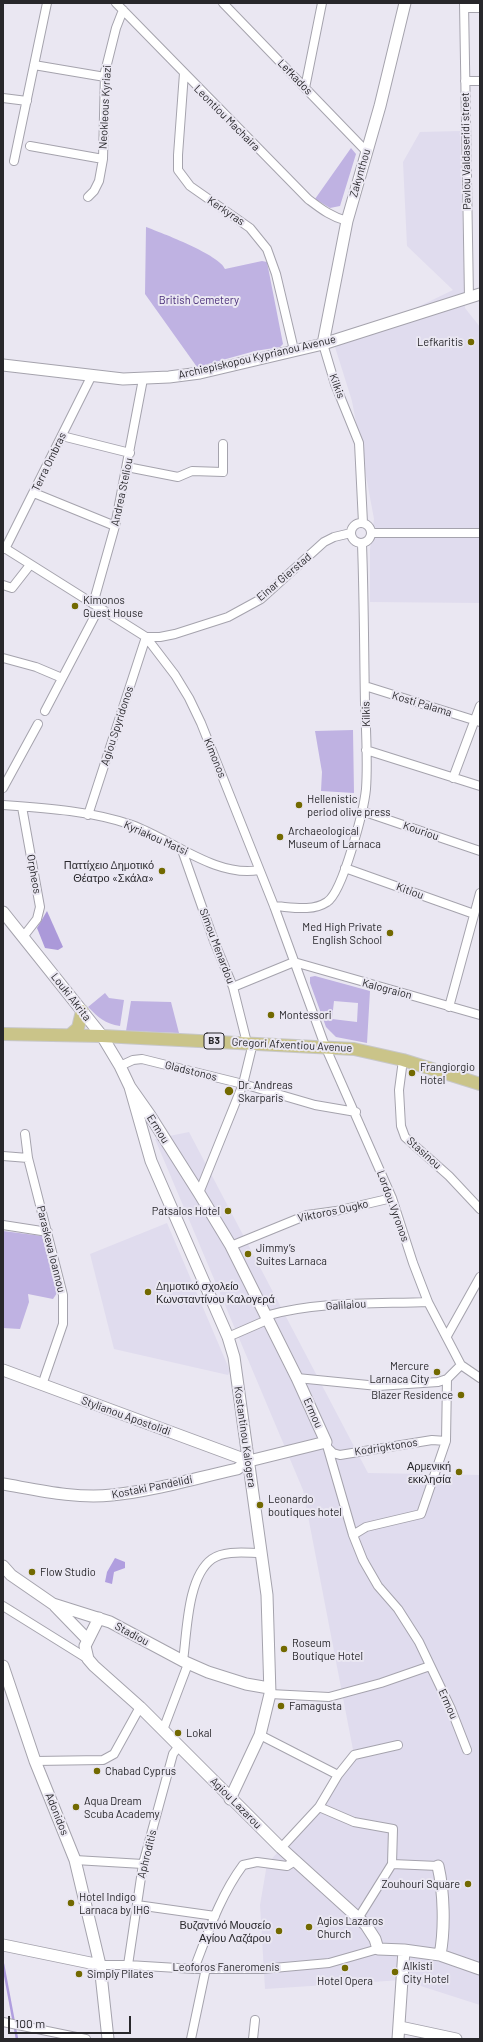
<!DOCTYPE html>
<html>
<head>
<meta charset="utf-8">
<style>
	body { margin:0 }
	#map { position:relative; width:483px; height:2042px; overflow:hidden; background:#eae7f2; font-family:Barlow,sans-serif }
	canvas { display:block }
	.frame { position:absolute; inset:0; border:4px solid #28272b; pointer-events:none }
	.scale { position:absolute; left:8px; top:2016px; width:123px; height:18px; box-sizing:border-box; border:2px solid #28272b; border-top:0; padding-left:5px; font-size:12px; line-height:14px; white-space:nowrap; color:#28272b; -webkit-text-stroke:3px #eae7f2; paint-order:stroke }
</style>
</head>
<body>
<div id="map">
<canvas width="483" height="2042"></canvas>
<div class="frame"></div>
<div class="scale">100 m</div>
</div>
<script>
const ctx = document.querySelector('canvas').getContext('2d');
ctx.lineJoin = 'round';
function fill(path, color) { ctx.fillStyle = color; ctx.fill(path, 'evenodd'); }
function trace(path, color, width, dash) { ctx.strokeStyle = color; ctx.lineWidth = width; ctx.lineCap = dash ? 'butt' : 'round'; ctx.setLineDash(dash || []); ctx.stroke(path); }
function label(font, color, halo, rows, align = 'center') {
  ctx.font = font + ' Barlow,sans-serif'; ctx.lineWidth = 4; ctx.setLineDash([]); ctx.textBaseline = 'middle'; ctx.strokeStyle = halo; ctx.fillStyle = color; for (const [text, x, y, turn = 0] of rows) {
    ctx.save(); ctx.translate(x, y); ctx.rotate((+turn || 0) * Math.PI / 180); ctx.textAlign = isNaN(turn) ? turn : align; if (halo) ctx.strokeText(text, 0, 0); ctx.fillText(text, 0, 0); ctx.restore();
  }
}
const built = new Path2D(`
	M460,131L465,308L480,327V603L370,602V549L374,519L352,401L335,347L453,290L407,246L403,162L420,132Z
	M189,1132L368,1473L480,1475V2005L402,1980L265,1989L260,1905L267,1864L319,1807L354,1755L303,1490L155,1139Z
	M167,1223L230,1371L228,1375L114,1349L90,1254Z`);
const green = new Path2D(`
	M351,148L356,154L340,206L330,208L315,199Z
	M146,227C162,233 220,255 225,269L262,261L267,262L283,344L280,347L255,351L197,367L145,294Z
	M353,730L354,793L321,791L322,772L315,731Z
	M315,976L370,991L367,1043L336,1037L326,1027L310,983V977ZM334,1001L358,1003L357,1022L332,1019Z
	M105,993L109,998L124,1000L120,1026C105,1024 98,1017 88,1007Z
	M131,1001L171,1002L179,1033L126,1031Z
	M3,1231L42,1236L57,1293L53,1299L28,1294L29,1302L20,1329L3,1328Z`);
const forest = new Path2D(`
	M47,911L63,947L58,950L45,948L37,928Z`);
const water = new Path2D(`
	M115,1558L125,1562V1568L114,1572L112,1584L105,1582L107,1572Z`);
const stream = new Path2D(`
	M3,1964L17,2039`);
const street = new Path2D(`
	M116,3L308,199C320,208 331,217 347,221
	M223,3L366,151
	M464,3L469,298
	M464,8H480
	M34,65L105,77
	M184,73L178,155V170L190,186L250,228L267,249L276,274L294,350
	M465,81H480
	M305,88L322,3
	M3,98L27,101
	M30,146L103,159
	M14,161L47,3
	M88,197L94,191L99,181L103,159L105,72L116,28L123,10
	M323,344L335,384L359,443L363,523
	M62,436L130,453
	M127,467L178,477L192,471L223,472V444
	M34,493L115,526
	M351 533a10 10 0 1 1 20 0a10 10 0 1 1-20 0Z
	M372,533H480
	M3,547L146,637L175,675L189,698L201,723L274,906L325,1046L392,1198L413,1263L428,1302L461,1365L480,1378
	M5,549L92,375
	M3,585L12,588L30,565
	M93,604L115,526L143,379
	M3,658L36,667L62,678
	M365,686L480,722
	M45,711L99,608
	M366,750L480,786
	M453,778L480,706
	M3,788L38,724
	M3,805C45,808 92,811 132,825C171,839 216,878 259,870
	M22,807L40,907L37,919L23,937
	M362,811L480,851
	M88,815L146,637H160L175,634L228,617L261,599L324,542L334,537L351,533
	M182,850L214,941L233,987L247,1043
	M345,868L474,914
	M274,906C291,907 312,912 327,902C343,892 364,809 366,789C368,761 366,732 365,704C364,650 364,597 362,544
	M233,987L294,962L480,1015
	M449,1007L480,893
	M403,1060L399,1090L401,1126L405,1137L449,1176L480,1209
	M120,1066L133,1060L142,1059L243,1084L315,1105L356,1112
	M25,1134L28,1158L63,1295V1324L42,1385
	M3,1156L28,1158
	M199,1193L243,1084L253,1043
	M3,1225L48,1232
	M231,1246L307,1215L336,1211L392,1198
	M265,1316C318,1301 374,1304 428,1302
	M447,1336L480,1277
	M228,1337L267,1320
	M297,1378L378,1386L438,1382L447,1379
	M326,1442L353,1535L363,1560L378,1586L398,1609L419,1642L451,1709L467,1750
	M329,1449L333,1453L340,1455L432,1440L446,1441
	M353,1535L366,1527L421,1514L446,1441L447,1379L461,1365
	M3,1606L88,1659
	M183,1661C187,1633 187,1577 212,1559C225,1550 246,1553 260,1553
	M270,1694L329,1697L381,1683L430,1666
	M163,1730L188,1664
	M260,1735L338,1775
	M35,1761L103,1760L114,1754L140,1707
	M319,1807L354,1822L393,1829L392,1864L359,1917
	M281,1848L319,1807L338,1775L354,1755L398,1745
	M75,1860L143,1864
	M392,1864L438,1866
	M137,1905L215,1916
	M100,1965H128L194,1969H262L329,1963L378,1949
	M128,1965L143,1864L173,1754L179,1746
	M194,1969C208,1933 220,1896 243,1865L257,1862L287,1866L295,1861
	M3,2022L86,2039
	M191,2039L206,1968
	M253,2039L255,2020`);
const secondary = new Path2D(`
	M323,344L347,221L380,106L405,3
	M3,365L123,379L169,377L200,373L323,344L480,294
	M3,912L102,1036L120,1066L130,1087L149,1114L199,1193L231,1246L297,1378L326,1442L249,1461
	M130,1087L151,1161L228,1337L234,1357L267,1595L270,1694L260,1735L230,1799
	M3,1370L249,1461
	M3,1484C38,1490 76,1499 112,1495C154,1491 196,1478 237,1469L249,1461
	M3,1566L11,1575L53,1604L110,1622L183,1661L208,1672L246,1684L269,1688
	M55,1606L87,1639
	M99,1618L85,1646L88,1659L94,1666L140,1707L281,1848L366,1925L375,1939L378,1949L404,1950L440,1955L480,1969
	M3,1666L35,1761L75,1860L100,1965L108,2039
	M438,1866C444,1892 445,1929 440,1955
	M3,1945L100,1965
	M400,2027L456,2039
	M398,2039L404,1950`);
const primary = new Path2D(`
	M3,1034L102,1036L354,1049L403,1060L480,1084
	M70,1035L78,1028L82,1011`);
const markers = [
	[471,342,4,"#726900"],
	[75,606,4,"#726900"],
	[299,805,4,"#726900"],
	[280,837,4,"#726900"],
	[162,871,4,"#726900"],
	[390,933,4,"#726900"],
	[271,1015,4,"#726900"],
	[412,1073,4,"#726900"],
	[229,1091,5,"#726900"],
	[228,1211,4,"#726900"],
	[248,1254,4,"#726900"],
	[148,1292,4,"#726900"],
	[437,1372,4,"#726900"],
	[461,1395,4,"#726900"],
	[459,1472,4,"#726900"],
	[260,1505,4,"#726900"],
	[32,1572,4,"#726900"],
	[284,1649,4,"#726900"],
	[281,1706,4,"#726900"],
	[178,1733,4,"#726900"],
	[97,1771,4,"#726900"],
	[76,1807,4,"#726900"],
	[468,1884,4,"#726900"],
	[71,1903,4,"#726900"],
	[309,1927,4,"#726900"],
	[279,1931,4,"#726900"],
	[345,1968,4,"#726900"],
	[395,1972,4,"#726900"],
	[79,1974,4,"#726900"]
];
const shields = [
	[214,1041,20]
];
const shieldNames = [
	["B3",214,1041]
];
const streetNames = [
	["Lefkados",295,77,46],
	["Neokleous Kyriazi",105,107,-87],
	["Leontiou Machaira",227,118,45],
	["Pavlou Valdaseridi street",466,151,-91],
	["Zakynthou",360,173,-74],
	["Kerkyras",226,211,34],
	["Archiepiskopou Kyprianou Avenue",257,357,-13],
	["Kilkis",337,386,70],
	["Terra Ombras",49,462,-64],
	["Andrea Steliou",122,492,-78],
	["Einar Gierstad",284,577,-40],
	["Kosti Palama",422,704,17],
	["Kilkis",366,714,-91],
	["Agiou Spyridonos",117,726,-72],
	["Kimonos",215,758,68],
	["Kouriou",421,831,19],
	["Kyriakou Matsi",156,838,24],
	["Orpheos",34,874,80],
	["Kitiou",410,891,20],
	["Simou Menardou",217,946,69],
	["Kalograion",387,989,15],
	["Louki Akrita",71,997,52],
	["Gregori Afxentiou Avenue",292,1045,3],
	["Gladstonos",191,1071,14],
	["Ermou",158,1129,58],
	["Stasinou",424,1153,42],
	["Lordou Vyronos",393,1206,70],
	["Viktoros Ougko",333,1211,-12],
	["Paraskeva Ioannou",51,1249,76],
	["Galilaiou",346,1305,-4],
	["Ermou",313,1413,66],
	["Stylianou Apostolidi",126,1416,20],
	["Kostantinou Kalogera",245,1437,82],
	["Kodrigktonos",386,1447,-9],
	["Kostaki Pandelidi",152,1487,-11],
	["Stadiou",132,1634,28],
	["Ermou",448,1704,66],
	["Agiou Lazarou",236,1803,45],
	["Adonidos",57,1814,68],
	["Aphroditis",147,1854,-76],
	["Leoforos Faneromenis",226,1967]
];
const parkNames = [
	["British Cemetery",199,300]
];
const poiNames = [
	["Lefkaritis",463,342,"right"],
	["Kimonos",83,600],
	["Guest House",83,613],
	["Hellenistic",307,799],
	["period olive press",307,812],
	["Archaeological",288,831],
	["Museum of Larnaca",288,844],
	["Παττίχειο Δημοτικό",154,865,"right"],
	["Θέατρο «Σκάλα»",154,878,"right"],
	["Med High Private",382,927,"right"],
	["English School",382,940,"right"],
	["Montessori",279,1015],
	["Frangiorgio",420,1067],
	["Hotel",420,1080],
	["Dr. Andreas",238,1085],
	["Skarparis",238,1098],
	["Patsalos Hotel",220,1211,"right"],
	["Jimmy’s",256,1248],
	["Suites Larnaca",256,1261],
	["Δημοτικό σχολείο",156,1286],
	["Κωνσταντίνου Καλογερά",156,1299],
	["Mercure",429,1366,"right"],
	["Larnaca City",429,1379,"right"],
	["Blazer Residence",453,1395,"right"],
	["Αρμενική",451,1466,"right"],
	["εκκλησία",451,1479,"right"],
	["Leonardo",268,1499],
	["boutiques hotel",268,1512],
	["Flow Studio",40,1572],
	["Roseum",292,1643],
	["Boutique Hotel",292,1656],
	["Famagusta",289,1706],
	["Lokal",186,1733],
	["Chabad Cyprus",105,1771],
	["Aqua Dream",84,1801],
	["Scuba Academy",84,1814],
	["Zouhouri Square",460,1884,"right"],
	["Hotel Indigo",79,1897],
	["Larnaca by IHG",79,1910],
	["Agios Lazaros",317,1921],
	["Church",317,1934],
	["Βυζαντινό Μουσείο",271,1925,"right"],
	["Αγίου Λαζάρου",271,1938,"right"],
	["Alkisti",403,1966],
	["City Hotel",403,1979],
	["Simply Pilates",87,1974],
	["Hotel Opera",345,1981,"center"]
];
fill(built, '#e0dcee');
fill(green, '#bfb2e2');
fill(forest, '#ab99d9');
fill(water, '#b09edf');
trace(stream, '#b09edf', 2.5);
trace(street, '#a5a3ad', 10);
trace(secondary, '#a5a3ad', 13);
trace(primary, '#c7c7c8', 14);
trace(street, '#fff', 8);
trace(secondary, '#fff', 11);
trace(primary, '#cac489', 12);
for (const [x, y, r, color] of markers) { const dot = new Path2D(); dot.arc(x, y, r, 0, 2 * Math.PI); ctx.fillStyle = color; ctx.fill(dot); trace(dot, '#eae7f2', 1.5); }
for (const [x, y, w] of shields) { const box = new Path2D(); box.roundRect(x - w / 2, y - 8, w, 16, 3); ctx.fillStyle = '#eae7f2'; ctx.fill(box); trace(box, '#28272b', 1); }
label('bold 10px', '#28272b', null, shieldNames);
label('11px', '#28272b', '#eae7f2', streetNames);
label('11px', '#472b77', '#eae7f2', parkNames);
label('11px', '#28272b', '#eae7f2', poiNames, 'left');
</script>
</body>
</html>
